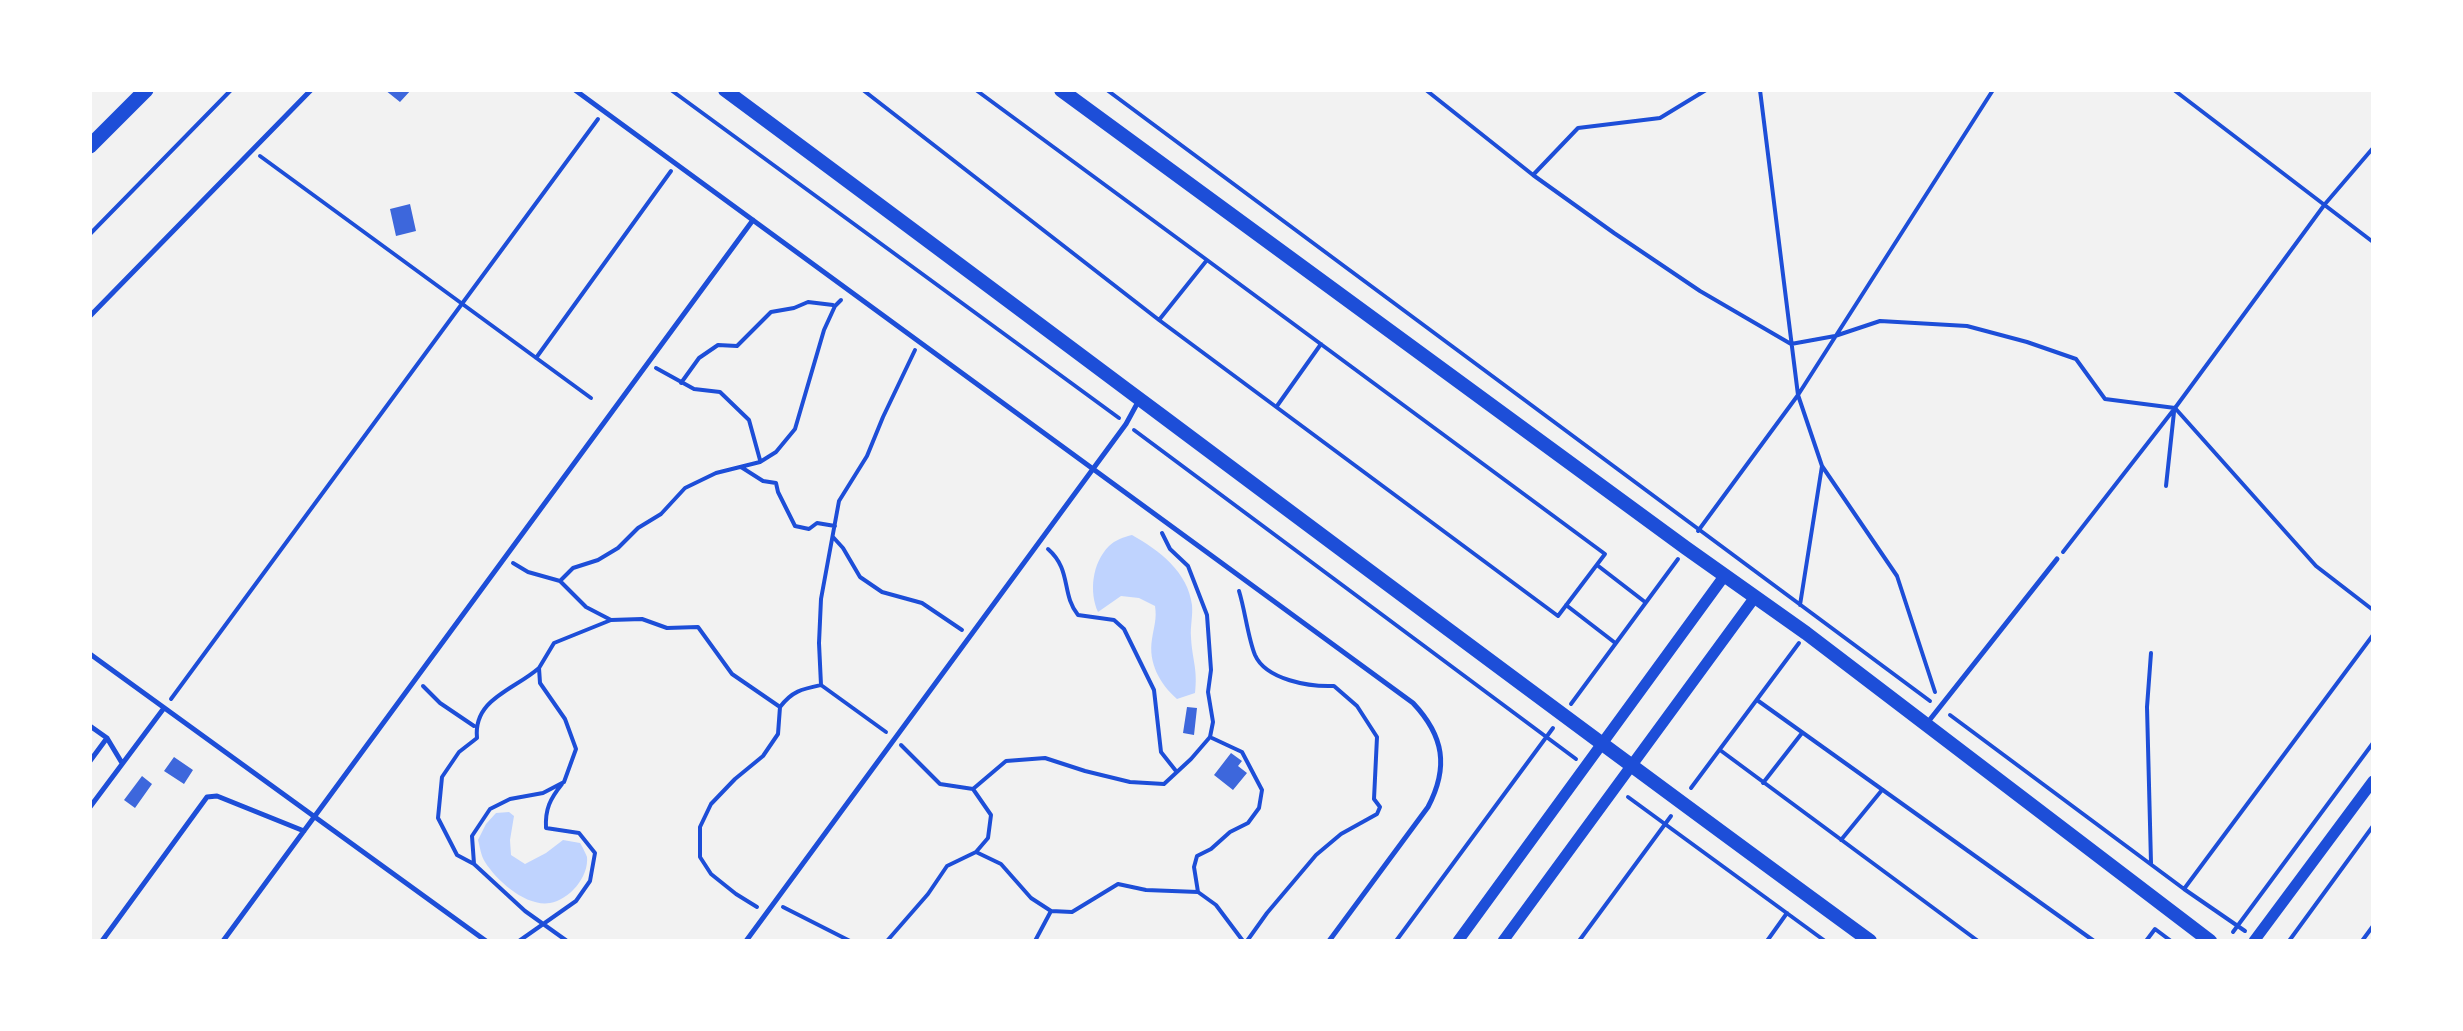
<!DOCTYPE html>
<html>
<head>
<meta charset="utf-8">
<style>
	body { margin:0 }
	#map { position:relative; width:2463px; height:1031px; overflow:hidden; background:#f2f2f2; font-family:"Noto Sans",sans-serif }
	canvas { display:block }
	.frame { position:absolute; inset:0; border:92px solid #fff; pointer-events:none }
</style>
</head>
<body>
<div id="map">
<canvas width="2463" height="1031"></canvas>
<div class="frame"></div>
</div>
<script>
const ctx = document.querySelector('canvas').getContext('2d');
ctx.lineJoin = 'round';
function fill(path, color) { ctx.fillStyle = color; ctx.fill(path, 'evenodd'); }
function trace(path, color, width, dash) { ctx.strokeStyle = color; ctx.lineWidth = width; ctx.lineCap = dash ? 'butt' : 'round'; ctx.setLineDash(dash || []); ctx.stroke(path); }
const water = new Path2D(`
	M1132,535C1159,550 1188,572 1192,605C1193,616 1190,627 1191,637C1192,659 1198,669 1195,693L1177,699C1160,684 1148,663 1152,639C1154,626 1157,619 1155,606L1139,598L1121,596L1098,612C1089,592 1092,563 1109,546C1115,540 1124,537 1132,535Z
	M509,812L514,816L510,840L511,855L525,864L546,853L563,840L580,843C581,844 587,856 587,857C589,877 569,900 550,903C526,907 497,881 485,862C481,856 480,847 478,840L486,824L496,813Z`);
const building = new Path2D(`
	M385,90H411L400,102Z
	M410,204L416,231L396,236L390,209Z
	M1187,707L1197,708L1194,735L1183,733Z
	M1231,753L1242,761L1238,766L1247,773L1233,790L1214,775Z
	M174,757L193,770L184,784L164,771Z
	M142,776L152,784L135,808L124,800Z`);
const path = new Path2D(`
	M671,90L1119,418
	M863,90L1159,320L1558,616L1605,554L1207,260
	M976,90L1207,260L1159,320
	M1107,90L1930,701
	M1426,90L1533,175L1614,233L1700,291L1791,344L1835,336L1880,321L1967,326L2027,342L2076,359L2105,399L2175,408L2316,566L2373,610
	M1760,90L1798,395L1822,466L1800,605
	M2174,90L2373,242
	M260,156L591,398
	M1533,175L1578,128L1660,118L1706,90
	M90,234L231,90
	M536,358L671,171
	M656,368L694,389L720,392L749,420L760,460
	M681,383L699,358L718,345L737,346L771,312L794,308L808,302L833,305
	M1277,406L1321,344
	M1134,430L1576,759
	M1822,466L1897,576L1935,692
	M741,467L763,481L776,483L778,492L795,526L809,529L817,523L835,526
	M2166,486L2174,412
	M1698,531L1798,395L1993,90
	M833,537L843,548L860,577L882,592L922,603L962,630
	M1048,549C1072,570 1061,594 1078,615L1114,620L1124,629L1154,690L1161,752L1176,771
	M2063,552L2175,408L2325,204L2373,148
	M513,563L528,572L560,581L586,607L611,620
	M1597,565L1645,602
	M560,581L573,568L598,560L618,548L638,528L661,514L685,488L716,473L760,462L776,452L795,429L824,330L835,306L841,300
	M1239,591C1245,610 1248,638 1255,655C1266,680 1310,687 1334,686L1357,706L1377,737L1374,799L1380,807L1377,814L1341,834L1316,855L1267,913L1247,941
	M1566,605L1614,642
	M2151,653L2147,707L2151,863
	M821,685L886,732
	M423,686L440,703L474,726
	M171,699L598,119
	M1757,700L2094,941
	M1571,704L1678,559
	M780,707C792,691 802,689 821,685L819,643L821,599L839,501L867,456L883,417L915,350
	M1950,715L2184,889L2245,931
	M1720,750L1978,941
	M1763,783L1802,733
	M1691,788L1799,643
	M973,789L1006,761L1045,758L1085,771L1130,782L1164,784L1191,759L1210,737L1213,722L1208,692L1211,670L1207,615L1188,566L1170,549L1162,533
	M1628,797L1825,941
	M1841,840L1882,790
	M976,852L1001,864L1031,898L1051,911L1072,912L1118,884L1146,890L1198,892L1216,905L1243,941
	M474,864L457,855L438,818L442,777L459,752L477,738C473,699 514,690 539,668
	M2184,889L2373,635
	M1198,892L1194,867L1197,856L1211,849L1230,832L1248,823L1259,808L1262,790L1242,752L1212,738
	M783,907L850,941
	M2233,932L2373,743
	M519,941L576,901L590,881L595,853L579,833L546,828C545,809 550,799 562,784
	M567,941L525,911L474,864L472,836L490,809L510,799L543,793L564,782L576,749L565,719L540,683L539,668L554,643L611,620L642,619L667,628L698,627L732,674L780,707L778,734L763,756L735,779L711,804L700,827V857L711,874L736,894L757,907
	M887,941L928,894L947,866L976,852L988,838L991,815L973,789L940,784L901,745
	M1035,941L1051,911
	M1396,941L1553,728
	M1579,941L1671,816
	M1767,941L1787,913
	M2146,941L2155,929L2171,941
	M2289,941L2373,826
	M2362,941L2373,926`);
const service = new Path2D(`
	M575,90L1413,703C1444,736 1449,767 1428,807L1329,941
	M90,316L311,90
	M90,654L486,941
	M1928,722L2057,559
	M90,726L107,738L122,763
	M90,761L107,738
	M90,807L164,708
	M102,941L207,797L217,796L304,831
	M223,941L753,220
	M746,941L1126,424L1138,402`);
const tertiary = new Path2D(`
	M1458,941L1725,575
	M1503,941L1755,597
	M2254,941L2373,781`);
const secondary = new Path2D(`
	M725,90C1107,373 1486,661 1870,941
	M1061,90L1686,548L1806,633L2210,941`);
const primary = new Path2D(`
	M90,146L146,90`);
fill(water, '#bfd3fe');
fill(building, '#3d67dc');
trace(path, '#1d4ed8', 4);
trace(service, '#1d4ed8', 5);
trace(tertiary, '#1d4ed8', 11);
trace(secondary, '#1d4ed8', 14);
trace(primary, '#1d4ed8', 15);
</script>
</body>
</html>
